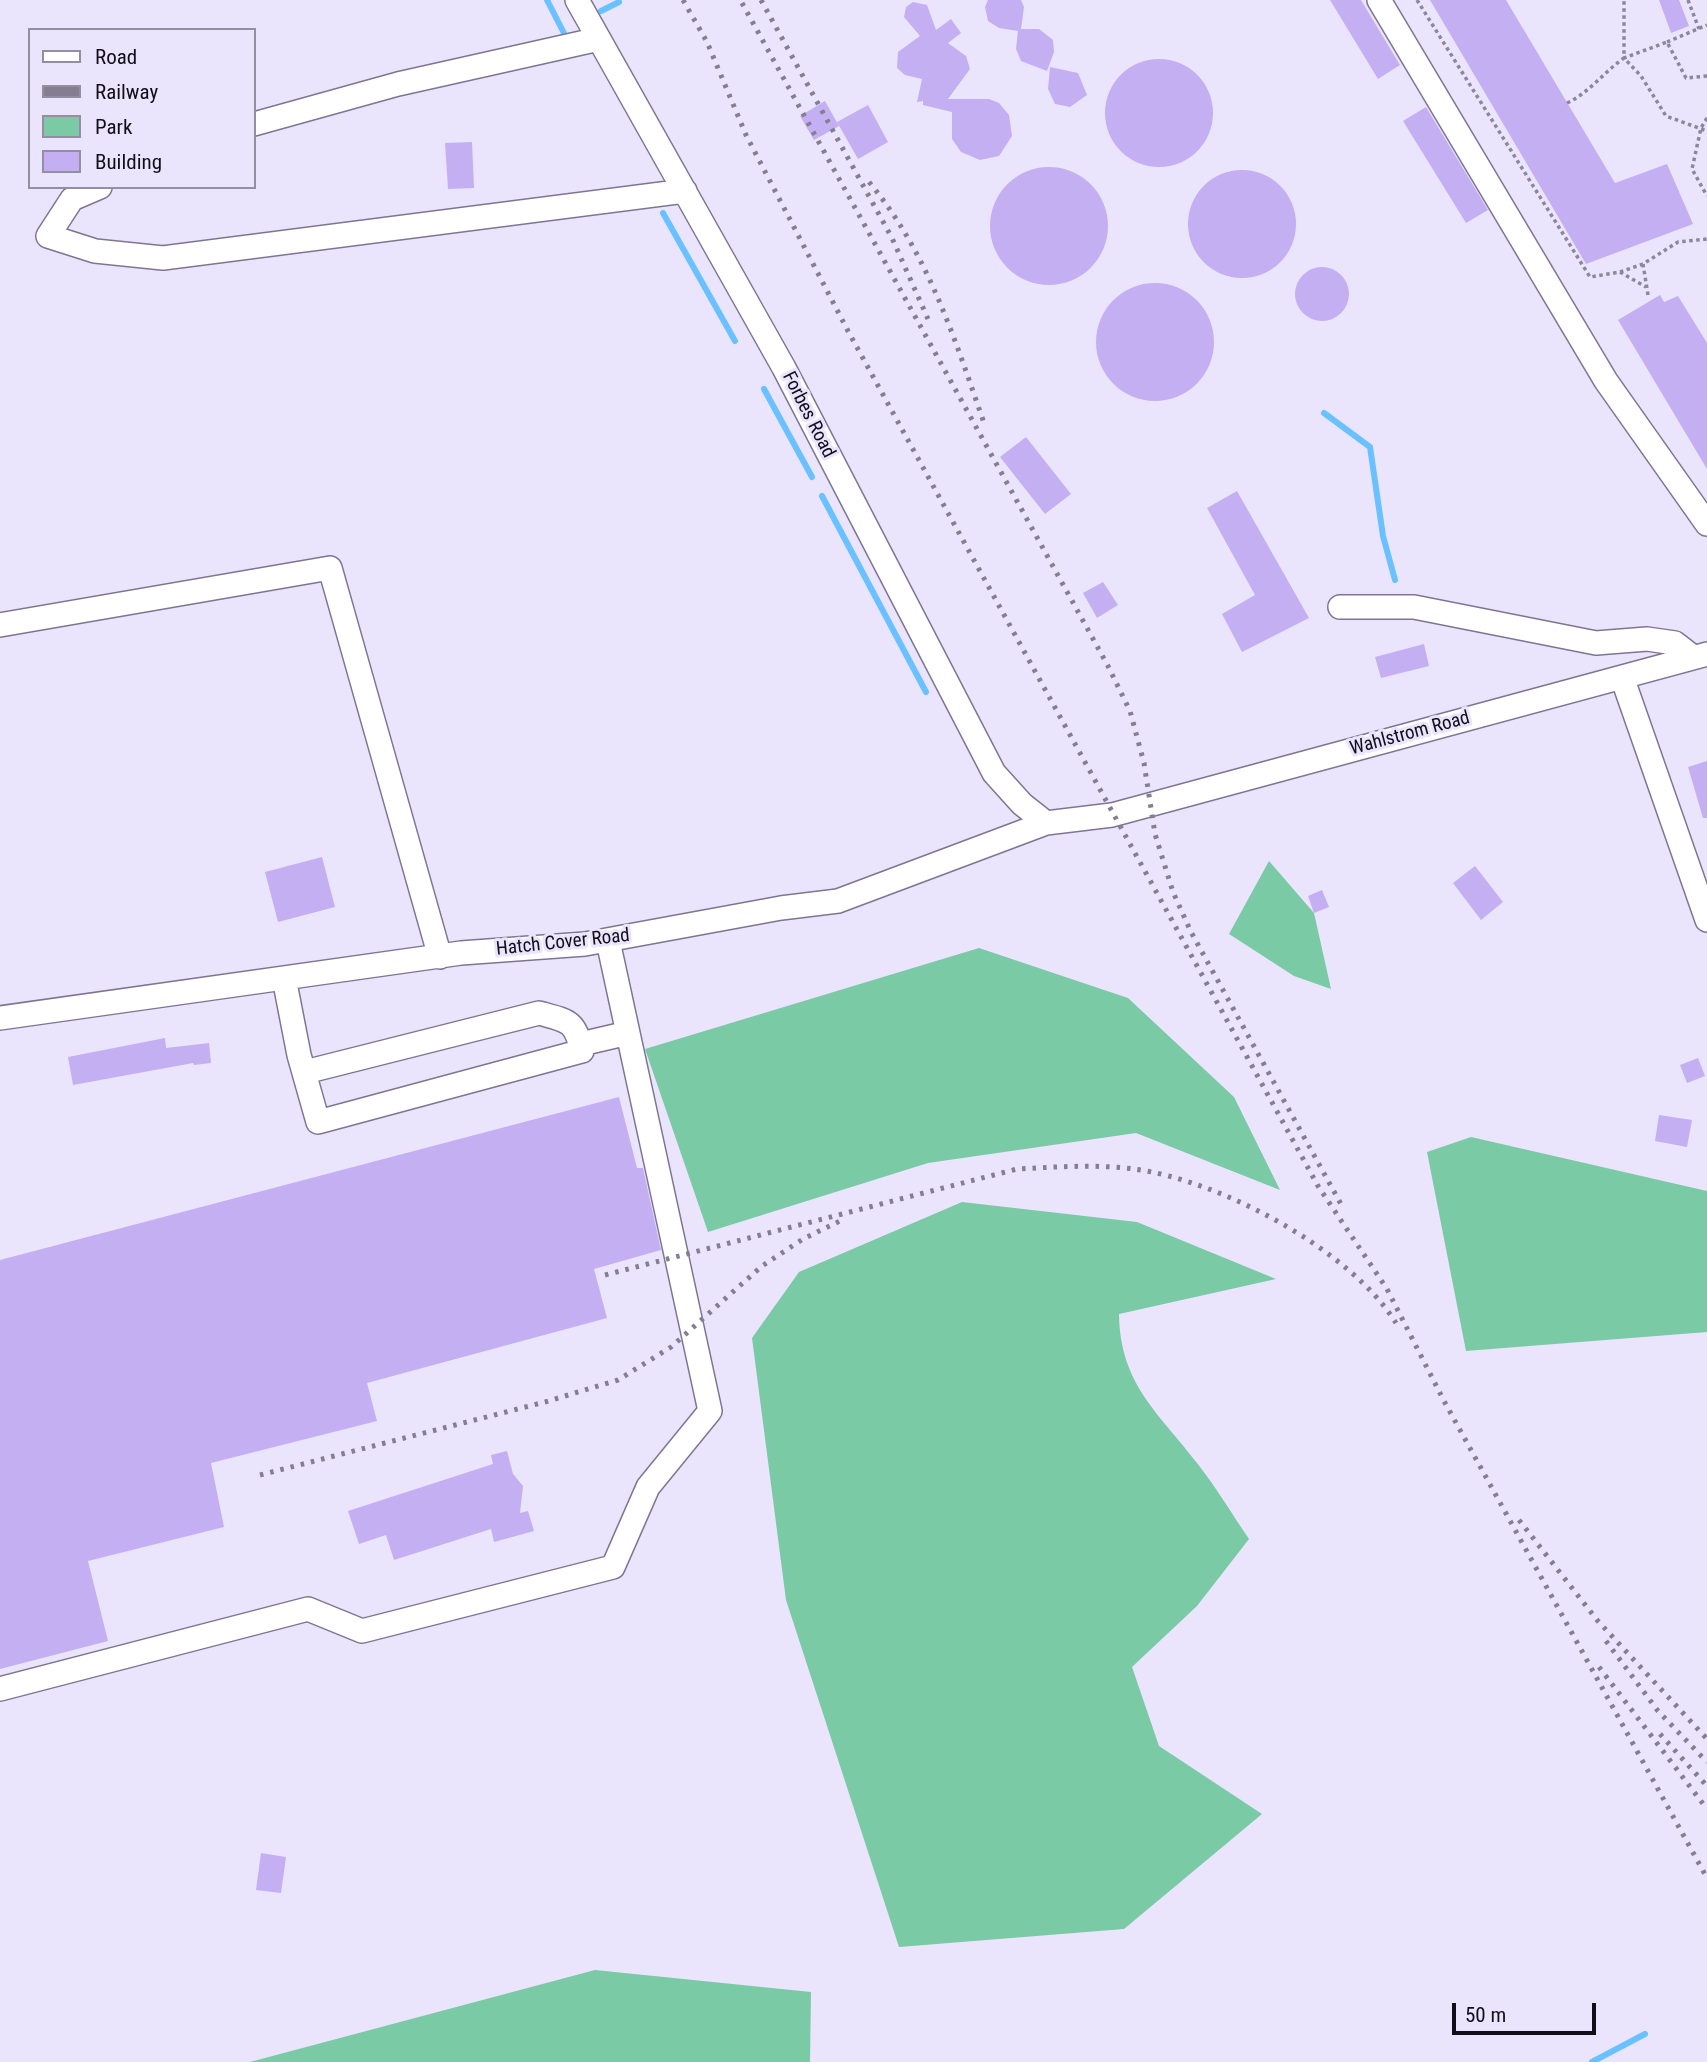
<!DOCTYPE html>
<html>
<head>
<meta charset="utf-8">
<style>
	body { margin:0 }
	#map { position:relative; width:1707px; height:2062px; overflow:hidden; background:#ebe4fd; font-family:"Roboto Condensed",sans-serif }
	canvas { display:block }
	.legend { position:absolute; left:28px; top:28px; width:228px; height:161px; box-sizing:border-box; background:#ebe4fd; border:2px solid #948ea1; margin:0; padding:9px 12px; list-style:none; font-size:21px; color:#110e18 }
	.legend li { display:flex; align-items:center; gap:14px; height:35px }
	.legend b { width:35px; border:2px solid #948ea1 }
	.scale { position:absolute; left:1452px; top:2003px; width:144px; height:32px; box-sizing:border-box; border:4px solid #110e18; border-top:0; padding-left:9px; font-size:21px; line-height:24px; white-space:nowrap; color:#110e18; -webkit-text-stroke:5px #ebe4fd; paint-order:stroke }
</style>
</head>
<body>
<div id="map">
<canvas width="1707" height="2062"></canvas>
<ul class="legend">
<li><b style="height:9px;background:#fff"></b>Road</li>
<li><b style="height:9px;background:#847e90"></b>Railway</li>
<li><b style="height:19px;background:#7acaa6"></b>Park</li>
<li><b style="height:19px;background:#c4aff3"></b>Building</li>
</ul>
<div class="scale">50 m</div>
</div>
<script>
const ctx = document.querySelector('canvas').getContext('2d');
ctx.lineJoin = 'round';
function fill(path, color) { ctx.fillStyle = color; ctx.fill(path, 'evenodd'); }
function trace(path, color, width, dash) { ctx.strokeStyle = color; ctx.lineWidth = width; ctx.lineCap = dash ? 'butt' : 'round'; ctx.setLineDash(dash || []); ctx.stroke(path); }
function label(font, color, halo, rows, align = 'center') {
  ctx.font = font + ' "Roboto Condensed",sans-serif'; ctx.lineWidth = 6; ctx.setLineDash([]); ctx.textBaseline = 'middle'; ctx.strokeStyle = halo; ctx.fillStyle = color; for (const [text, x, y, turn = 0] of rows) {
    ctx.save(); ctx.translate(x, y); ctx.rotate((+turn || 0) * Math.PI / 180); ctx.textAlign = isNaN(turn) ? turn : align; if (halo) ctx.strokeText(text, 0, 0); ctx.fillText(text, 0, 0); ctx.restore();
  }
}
const green = new Path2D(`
	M1269,861L1314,913L1331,989L1294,976L1229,934Z
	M979,948L1128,998L1234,1097L1280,1190L1136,1133L928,1163L708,1232L645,1049Z
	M1471,1137L1707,1191V1332L1466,1351L1427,1152Z
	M962,1202L1137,1222L1276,1279L1119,1314C1120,1384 1158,1412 1197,1463C1216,1487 1232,1514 1249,1539L1197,1606L1132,1667L1159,1746L1262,1814L1124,1929L899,1947L786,1600L752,1338L799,1272Z
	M595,1970L811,1992L810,2062H250Z`);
const stream = new Path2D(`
	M547,0L568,41
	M601,11L619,2
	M663,213L735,341
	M764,389L812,477
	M1324,413L1370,447L1383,536L1395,580
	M822,496L926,692
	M1592,2062L1645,2034`);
const building = new Path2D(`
	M988,0H1021L1024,7L1021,29H1039L1053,40L1054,52L1047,71L1021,61L1016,49L1018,31L999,28L988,21L985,7Z
	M1330,0H1361L1400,65L1378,79Z
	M1430,0H1506L1615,183L1667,164L1693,224L1586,264Z
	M1659,0H1679L1689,26L1671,33Z
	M913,2L927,5L936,30L951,19L961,33L948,43L966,56L970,69L948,99H989L999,103L1009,115L1012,136L999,156L980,160L961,152L952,139V112L923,105V101L917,102L922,79L905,75L897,68L898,52L920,36L904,17L906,7Z
	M1105 113a54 54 0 1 1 108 0a54 54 0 1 1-108 0Z
	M1050,67L1078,73L1087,95L1070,107L1055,104L1048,89Z
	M825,101L839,126L814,140L800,116Z
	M868,105L888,142L858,159L837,122Z
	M1426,107L1488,210L1466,223L1403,121Z
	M472,142L474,188L448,189L445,143Z
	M990 226a59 59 0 1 1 118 0a59 59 0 1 1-118 0Z
	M1188 224a54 54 0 1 1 108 0a54 54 0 1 1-108 0Z
	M1295 294a27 27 0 1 1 54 0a27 27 0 1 1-54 0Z
	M1096 342a59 59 0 1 1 118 0a59 59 0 1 1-118 0Z
	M1660,295L1664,302L1678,296L1707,343V469L1618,320Z
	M1026,437L1071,494L1045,514L1000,457Z
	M1237,491L1309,618L1242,652L1222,614L1255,595L1207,508Z
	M1103,582L1118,605L1097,618L1083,593Z
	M1424,644L1429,666L1381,678L1375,657Z
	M1707,761V818H1703L1688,767Z
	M322,857L335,907L278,922L265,872Z
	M1475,866L1503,902L1481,920L1453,883Z
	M1322,890L1329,907L1314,913L1308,896Z
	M165,1038L166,1048L209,1043L211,1063L194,1065L193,1063L73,1085L68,1057Z
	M1698,1058L1705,1076L1687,1083L1680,1065Z
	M619,1097L637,1168H643L661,1250L594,1269L607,1318L367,1383L377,1421L211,1463L224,1527L88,1561L108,1641L0,1669V1260Z
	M1659,1115L1692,1120L1687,1147L1655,1141Z
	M507,1451L513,1474L523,1486L520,1513L528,1511L534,1531L494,1542L491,1529L394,1560L386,1535L359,1544L348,1511L493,1464L491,1455Z
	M261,1853L286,1857L281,1893L256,1890Z`);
const path = new Path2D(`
	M1417,0L1590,277L1620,272L1646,287
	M1688,0L1699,29
	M1667,42L1707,25
	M1707,76L1686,78L1667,42L1624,58L1641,76L1666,116L1707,131
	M1567,103C1589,93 1604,72 1624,58V0
	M1707,118L1701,128L1692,169L1707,196
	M1620,272L1643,264
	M1648,295L1643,264L1678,242L1707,239`);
const minor = new Path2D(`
	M577,0L784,368L994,773L1022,804L1046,823
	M1379,0L1606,381L1707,524
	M254,124L398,84L599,39
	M100,187L72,199L48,236L95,251L163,258L685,191
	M1340,607H1414L1596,643L1647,639L1675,643L1693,657
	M0,625L330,568L440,957
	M1622,677L1707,920
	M284,978L299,1055L318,1122L582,1051C575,1020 568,1021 539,1013L305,1072
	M0,1018L461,953L585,944L781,908L838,901L1046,823L1112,815L1707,654
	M581,1044L628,1033
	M0,1689L308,1609L362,1631L613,1567L648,1487L710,1411L608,941`);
const rail = new Path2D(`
	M683,0L707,42L746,135L848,331L1318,1186L1387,1289L1444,1401L1707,1878
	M761,0L892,238L928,319
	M742,3L1108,666L1130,711L1144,763L1155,834L1173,892L1191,932L1342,1206
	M869,182C928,253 954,337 984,423
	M605,1275L1017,1169C1056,1167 1096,1164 1134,1169C1219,1180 1350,1249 1396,1323
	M260,1475L545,1402L618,1380L671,1347L762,1266L803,1239L844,1219
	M1519,1520L1597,1620L1707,1739
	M1606,1641L1658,1711L1707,1762
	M1599,1667L1707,1809
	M1660,1734L1707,1786`);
const streetNames = [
	["Forbes Road",808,415,63],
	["Wahlstrom Road",1410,734,-15],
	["Hatch Cover Road",563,943,-6]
];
fill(green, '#7acaa6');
trace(stream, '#6ac1ff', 6);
fill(building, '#c4aff3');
trace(minor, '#7e7691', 26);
trace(path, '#8c879a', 3.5, [3.5, 3.5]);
trace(minor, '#fff', 23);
trace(rail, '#847e90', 5, [3.5, 7]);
label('19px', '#110e18', '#ebe4fd', streetNames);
</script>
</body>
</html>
